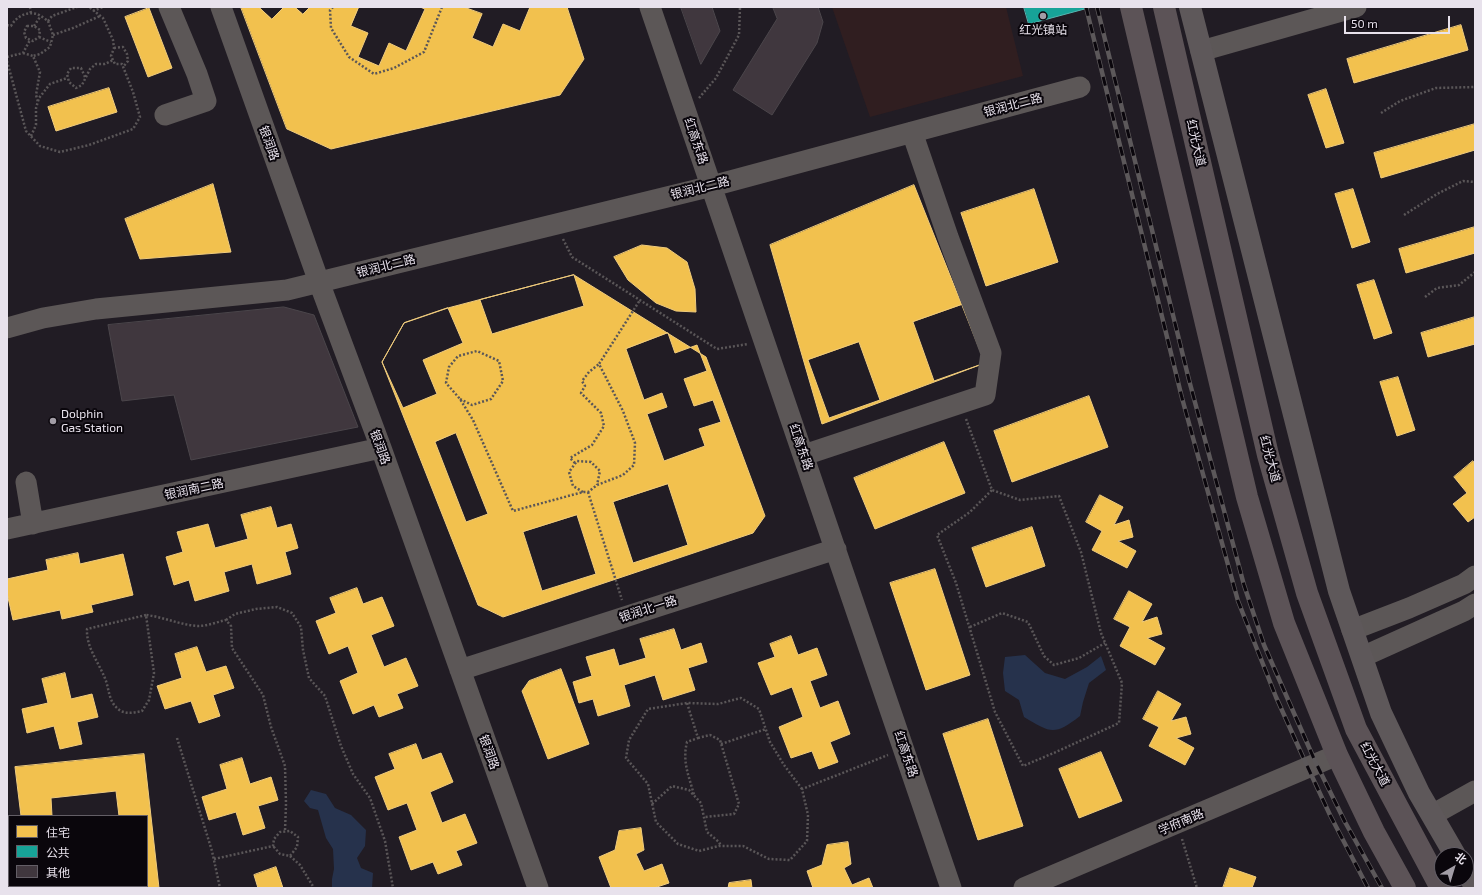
<!DOCTYPE html>
<html>
<head>
<meta charset="utf-8">
<style>
	body { margin:0 }
	#map { position:relative; width:1482px; height:895px; overflow:hidden; background:#211c24; font-family:"Exo 2","Noto Sans SC",sans-serif }
	canvas { display:block }
	.frame { position:absolute; inset:0; border:8px solid #e8e2ec; pointer-events:none }
	.legend { position:absolute; left:8px; top:815px; width:140px; height:72px; box-sizing:border-box; background:#0a060c; border:1px solid #635e66; margin:0; padding:5px 7px; list-style:none; font-size:12px; color:#e8e2ec }
	.legend li { display:flex; align-items:center; gap:8px; height:20px }
	.legend b { width:20px; border:1px solid #635e66 }
	.north { position:absolute; left:1434px; top:847px; width:40px; height:40px; box-sizing:border-box; background:#0a060c; border:1px solid #635e66; border-radius:50%; rotate:38deg; font-size:11px; font-weight:700; line-height:16px; text-align:center; color:#e8e2ec }
	.north::after { content:''; display:block; margin:auto; width:14px; height:18px; background:#a29da6; clip-path:polygon(50% 0,100% 100%,50% 72%,0 100%) }
	.scale { position:absolute; left:1344px; top:16px; width:106px; height:18px; box-sizing:border-box; border:2px solid #e8e2ec; border-top:0; padding-left:5px; font-size:12px; line-height:14px; white-space:nowrap; color:#e8e2ec; -webkit-text-stroke:3px #0a060c; paint-order:stroke }
</style>
</head>
<body>
<div id="map">
<canvas width="1482" height="895"></canvas>
<div class="frame"></div>
<ul class="legend">
<li><b style="height:11px;background:#f2c14e"></b>住宅</li>
<li><b style="height:11px;background:#17a398"></b>公共</li>
<li><b style="height:11px;background:#40373e"></b>其他</li>
</ul>
<div class="north">北</div>
<div class="scale">50 m</div>
</div>
<script>
const ctx = document.querySelector('canvas').getContext('2d');
ctx.lineJoin = 'round';
function fill(path, color) { ctx.fillStyle = color; ctx.fill(path, 'evenodd'); }
function trace(path, color, width, dash) { ctx.strokeStyle = color; ctx.lineWidth = width; ctx.lineCap = dash ? 'butt' : 'round'; ctx.setLineDash(dash || []); ctx.stroke(path); }
function label(font, color, halo, rows, align = 'center') {
  ctx.font = font + ' "Exo 2","Noto Sans SC",sans-serif'; ctx.lineWidth = 4; ctx.setLineDash([]); ctx.textBaseline = 'middle'; ctx.strokeStyle = halo; ctx.fillStyle = color; for (const [text, x, y, turn = 0] of rows) {
    ctx.save(); ctx.translate(x, y); ctx.rotate((+turn || 0) * Math.PI / 180); ctx.textAlign = isNaN(turn) ? turn : align; if (halo) ctx.strokeText(text, 0, 0); ctx.fillText(text, 0, 0); ctx.restore();
  }
}
const industrial = new Path2D(`
	M832,7H1006L1023,76L870,117Z`);
const water = new Path2D(`
	M1025,655L1045,673L1065,679L1087,667L1101,656L1106,670L1089,683L1083,702L1080,716C1054,736 1051,733 1024,717L1019,700L1005,691L1003,673L1005,657Z
	M311,790L326,794L335,808L351,815L366,830L365,846L357,858L361,868L373,873L372,888H332V879L334,869L333,849L326,838L318,810L310,808L304,801Z`);
const homes = new Path2D(`
	M241,7H567L584,59L560,95L331,149L287,129Z
	M259,7H284L272,19Z
	M295,7H310L303,14Z
	M359,7H420L425,9L406,51L389,43L379,66L358,57L368,33L351,26Z
	M464,7H530L520,31L503,24L493,47L472,38L482,14Z
	M149,8L172,68L148,77L125,17Z
	M1461,25L1468,50L1354,83L1347,59Z
	M109,88L117,112L56,131L48,107Z
	M1326,89L1344,143L1326,148L1308,95Z
	M1475,124V150L1381,178L1374,153Z
	M213,184L231,252L140,259L125,219Z
	M914,185L985,363L822,424L770,245Z
	M1034,189L1058,262L986,286L961,213Z
	M1353,189L1370,242L1352,248L1335,194Z
	M1475,227V253L1406,273L1399,249Z
	M642,245L667,248L687,262L695,289L696,312L676,311L656,303L628,280L614,257Z
	M574,275L584,306L492,334L480,300Z
	M574,275L706,357L765,516L753,533L503,617L478,605L382,362L404,323L448,308Z
	M1374,280L1392,333L1374,339L1357,285Z
	M964,304L985,363L934,381L913,322Z
	M448,308L463,343L423,360L437,394L403,408L382,362L404,323Z
	M1475,317V344L1428,357L1421,333Z
	M668,333L675,353L697,345L707,371L684,379L694,406L713,400L721,422L699,429L705,446L664,461L647,414L667,407L662,393L644,400L626,349Z
	M859,342L880,400L829,418L808,360Z
	M1398,377L1415,430L1397,436L1380,382Z
	M1089,396L1108,447L1012,482L994,431Z
	M456,433L488,514L466,522L435,442Z
	M944,442L965,493L875,529L854,478Z
	M1473,461L1475,464V517L1468,522L1453,504L1467,493L1454,477Z
	M668,484L688,545L633,563L613,502Z
	M1100,495L1123,507L1114,525L1129,520L1133,537L1118,541L1136,551L1127,568L1092,550L1102,531L1086,522Z
	M271,507L277,528L291,524L298,548L285,552L291,574L257,584L252,564L224,572L229,591L195,601L189,580L174,585L166,557L183,552L177,532L208,524L215,548L248,539L241,515Z
	M577,515L596,574L542,591L523,532Z
	M1032,527L1045,566L986,587L972,548Z
	M78,553L80,564L123,554L133,595L91,605L93,612L62,619L60,610L13,620L7,593V579L48,570L46,560Z
	M935,569L970,675L926,690L890,583Z
	M357,588L363,604L382,597L394,626L371,635L384,667L406,658L418,686L397,694L403,708L379,717L374,705L353,714L340,681L358,673L348,646L329,654L316,621L336,613L330,598Z
	M1129,591L1152,604L1142,622L1157,617L1162,634L1147,638L1165,648L1155,665L1120,646L1130,627L1114,619Z
	M674,629L681,650L701,643L707,662L688,668L695,690L663,700L655,675L624,685L630,706L598,716L593,699L579,703L573,682L592,676L586,657L614,649L619,666L646,658L640,639Z
	M791,636L798,655L817,648L827,675L810,681L820,708L838,701L850,734L830,742L838,762L819,769L812,751L791,758L779,727L803,717L792,687L771,695L758,663L775,657L770,644Z
	M197,647L206,672L226,666L234,688L213,695L220,716L199,723L191,701L165,709L157,686L182,678L175,654Z
	M561,669L589,744L548,759L522,691L529,681Z
	M65,673L71,699L92,694L98,717L77,722L82,744L60,749L54,726L27,733L22,709L48,703L42,679Z
	M1158,691L1181,704L1171,721L1186,717L1191,734L1176,738L1194,748L1185,765L1149,746L1159,727L1143,719Z
	M988,719L1023,826L978,840L943,734Z
	M416,744L422,760L441,753L453,782L430,792L442,823L465,814L477,843L456,851L462,865L438,874L433,862L411,870L399,837L417,830L407,803L388,810L375,777L395,769L389,754Z
	M1101,752L1122,801L1079,818L1059,769Z
	M144,754L159,888H126V886H147V816H119L116,791L51,798L52,816H21L15,767Z
	M242,758L250,784L271,777L278,800L258,806L265,828L243,835L236,812L209,820L202,797L227,789L220,765Z
	M641,828L644,850L636,854L644,871L662,864L669,883L654,888H611L599,857L615,850L619,831Z
	M848,842L851,864L844,868L852,885L869,878L873,888H813L807,871L822,865L827,845Z
	M276,867L283,888H258L254,875Z
	M1230,868L1256,877L1252,888H1223Z
	M751,880L752,888H728L729,883Z
	M34,886H67V888H35Z`);
const public = new Path2D(`
	M1024,7H1092L1029,24Z`);
const building = new Path2D(`
	M681,7H712L720,31L701,64Z
	M773,7H818L823,22L817,43L772,115L733,90L777,19Z
	M284,307L314,315L358,427L191,460L174,395L122,401L108,325Z`);
const path = new Path2D(`
	M30,7L31,14
	M333,7L330,10L331,28L349,57L374,74L394,68L424,52L442,7
	M93,11L103,7
	M48,21L52,16L77,7
	M7,25L11,26C16,17 26,11 37,14C40,15 45,19 48,21L53,35L50,47L40,54L33,56L40,72L36,95L38,102
	M27,26H34L40,30L39,37L33,41L26,38L24,32Z
	M34,26L40,17
	M53,35L73,28L100,16
	M39,37L51,42
	M114,48L123,47L127,54L128,61L123,67
	M23,53L33,56
	M7,57L23,53L30,40
	M7,61L26,131L40,146L60,152L89,145L133,129L140,117L133,92L122,64H115L111,56L114,48L113,40L103,18L89,7
	M85,77L81,68H71L67,74L69,82L76,88L82,85L90,69L96,64H105L113,60
	M699,98L716,78L739,35L740,7
	M1381,113L1400,101L1436,88L1475,87
	M31,136L36,125V108L39,98L50,84L67,78
	M1404,215L1437,194L1463,181L1475,182
	M563,239L572,257L717,349L748,344
	M1425,297L1437,288L1459,285L1475,272
	M460,399L472,405L491,399L503,381L499,361L477,351L458,356L449,367L446,383L460,399L473,420L513,511L583,492H588L597,485L623,475L634,465L635,443L623,411L599,364L640,300
	M966,419L992,490L1020,500L1059,496L1081,552L1101,633L1122,683L1119,723L1056,752L1023,766L995,712L956,583L937,535L970,512L992,490
	M575,463L570,458L592,445L604,426L601,413L581,393L585,386L582,381L589,372L599,364
	M583,492L573,486L569,472L577,461L591,462L600,471L597,485
	M588,492L622,600
	M146,615L87,629C86,648 100,664 106,681C109,690 109,700 116,707C123,715 133,713 142,711L149,700L154,673L146,615C164,617 180,625 198,626C207,626 217,622 226,620L231,626L232,648L263,695L271,727L285,766L286,804L285,831
	M226,620L235,614L256,609L277,607L292,613L301,627L303,650L309,678L325,696L341,746L353,774L370,798L385,841L393,888
	M970,627L1002,613L1028,622L1044,656L1054,665L1079,658L1105,643
	M687,703L698,738L687,742C682,762 689,776 694,795
	M177,738L212,851L220,888
	M698,738L710,735L720,740L739,804L734,814L705,817
	M721,744L766,729
	M802,789L784,765L770,742L759,709L741,698L718,704L687,703L648,709L629,740L626,758L648,784L656,822L678,844L699,851L719,846H743L769,859L790,860L807,841L808,815L802,789L888,755
	M652,804L672,786L689,790L701,803L707,832L719,842L721,846
	M1182,839L1197,888
	M290,856L300,865L314,888
	M214,859L273,846L274,839L280,832L290,831L298,837L297,847L290,856L280,854L273,846`);
const minor = new Path2D(`
	M221,7L319,282L381,448L538,888
	M650,7L951,888
	M1201,51L1356,7
	M165,115L206,101L197,74L169,7
	M7,328L43,318L96,309L287,290L712,186L1080,87
	M804,455L985,395L991,353L948,237L912,132
	M26,482L33,524
	M7,529L381,448
	M1352,630L1409,608L1464,584L1475,576
	M1362,657L1464,611L1475,604
	M460,670L836,549
	M1432,815L1475,791
	M1024,888L1337,755`);
const major = new Path2D(`
	M1190,7L1339,591L1381,713L1419,793L1455,855
	M1466,873L1475,885`);
const highway = new Path2D(`
	M1131,7L1247,497L1284,623L1337,755L1374,832L1405,888
	M1164,7L1268,455L1307,593L1356,729L1441,888`);
const rail = new Path2D(`
	M1086,7L1182,398L1238,601L1276,697L1303,757L1330,815L1368,888
	M1097,7L1189,380L1244,585L1264,645L1315,761L1345,822L1382,888`);
const markers = [
	[1043,16,4,"#a29da6"],
	[53,421,4,"#a29da6"]
];
const poiNames = [
	["红光镇站",1043,30],
	["Dolphin",61,414,"left"],
	["Gas Station",61,428,"left"]
];
const streetNames = [
	["银润北二路",1013,105,-15],
	["红高东路",696,141,71],
	["银润路",269,143,70],
	["红光大道",1196,143,77],
	["银润北二路",700,188,-14],
	["银润北二路",386,266,-14],
	["银润路",380,447,70],
	["红高东路",801,447,71],
	["红光大道",1270,459,75],
	["银润南二路",194,489,-12],
	["银润北一路",648,609,-18],
	["银润路",489,752,70],
	["红高东路",906,754,71],
	["红光大道",1375,764,62],
	["学府南路",1181,822,-23]
];
fill(industrial, '#301e20');
fill(water, '#26324c');
fill(homes, '#f2c14e');
trace(homes, '#efcb7d', 1);
fill(public, '#17a398');
trace(public, '#56b6b1', 1);
fill(building, '#40373e');
trace(building, '#4b464b', 1);
trace(path, '#5a5658', 2.5, [2, 2]);
trace(minor, '#5c5757', 21);
trace(major, '#5e585a', 22);
trace(highway, '#5c5357', 22);
trace(rail, '#5c585a', 4.5);
trace(rail, '#0a060c', 3, [9]);
for (const [x, y, r, color] of markers) { const dot = new Path2D(); dot.arc(x, y, r, 0, 2 * Math.PI); ctx.fillStyle = color; ctx.fill(dot); trace(dot, '#0a060c', 1.5); }
label('12px', '#e8e2ec', '#0a060c', poiNames);
label('12px', '#e8e2ec', '#0a060c', streetNames);
</script>
</body>
</html>
